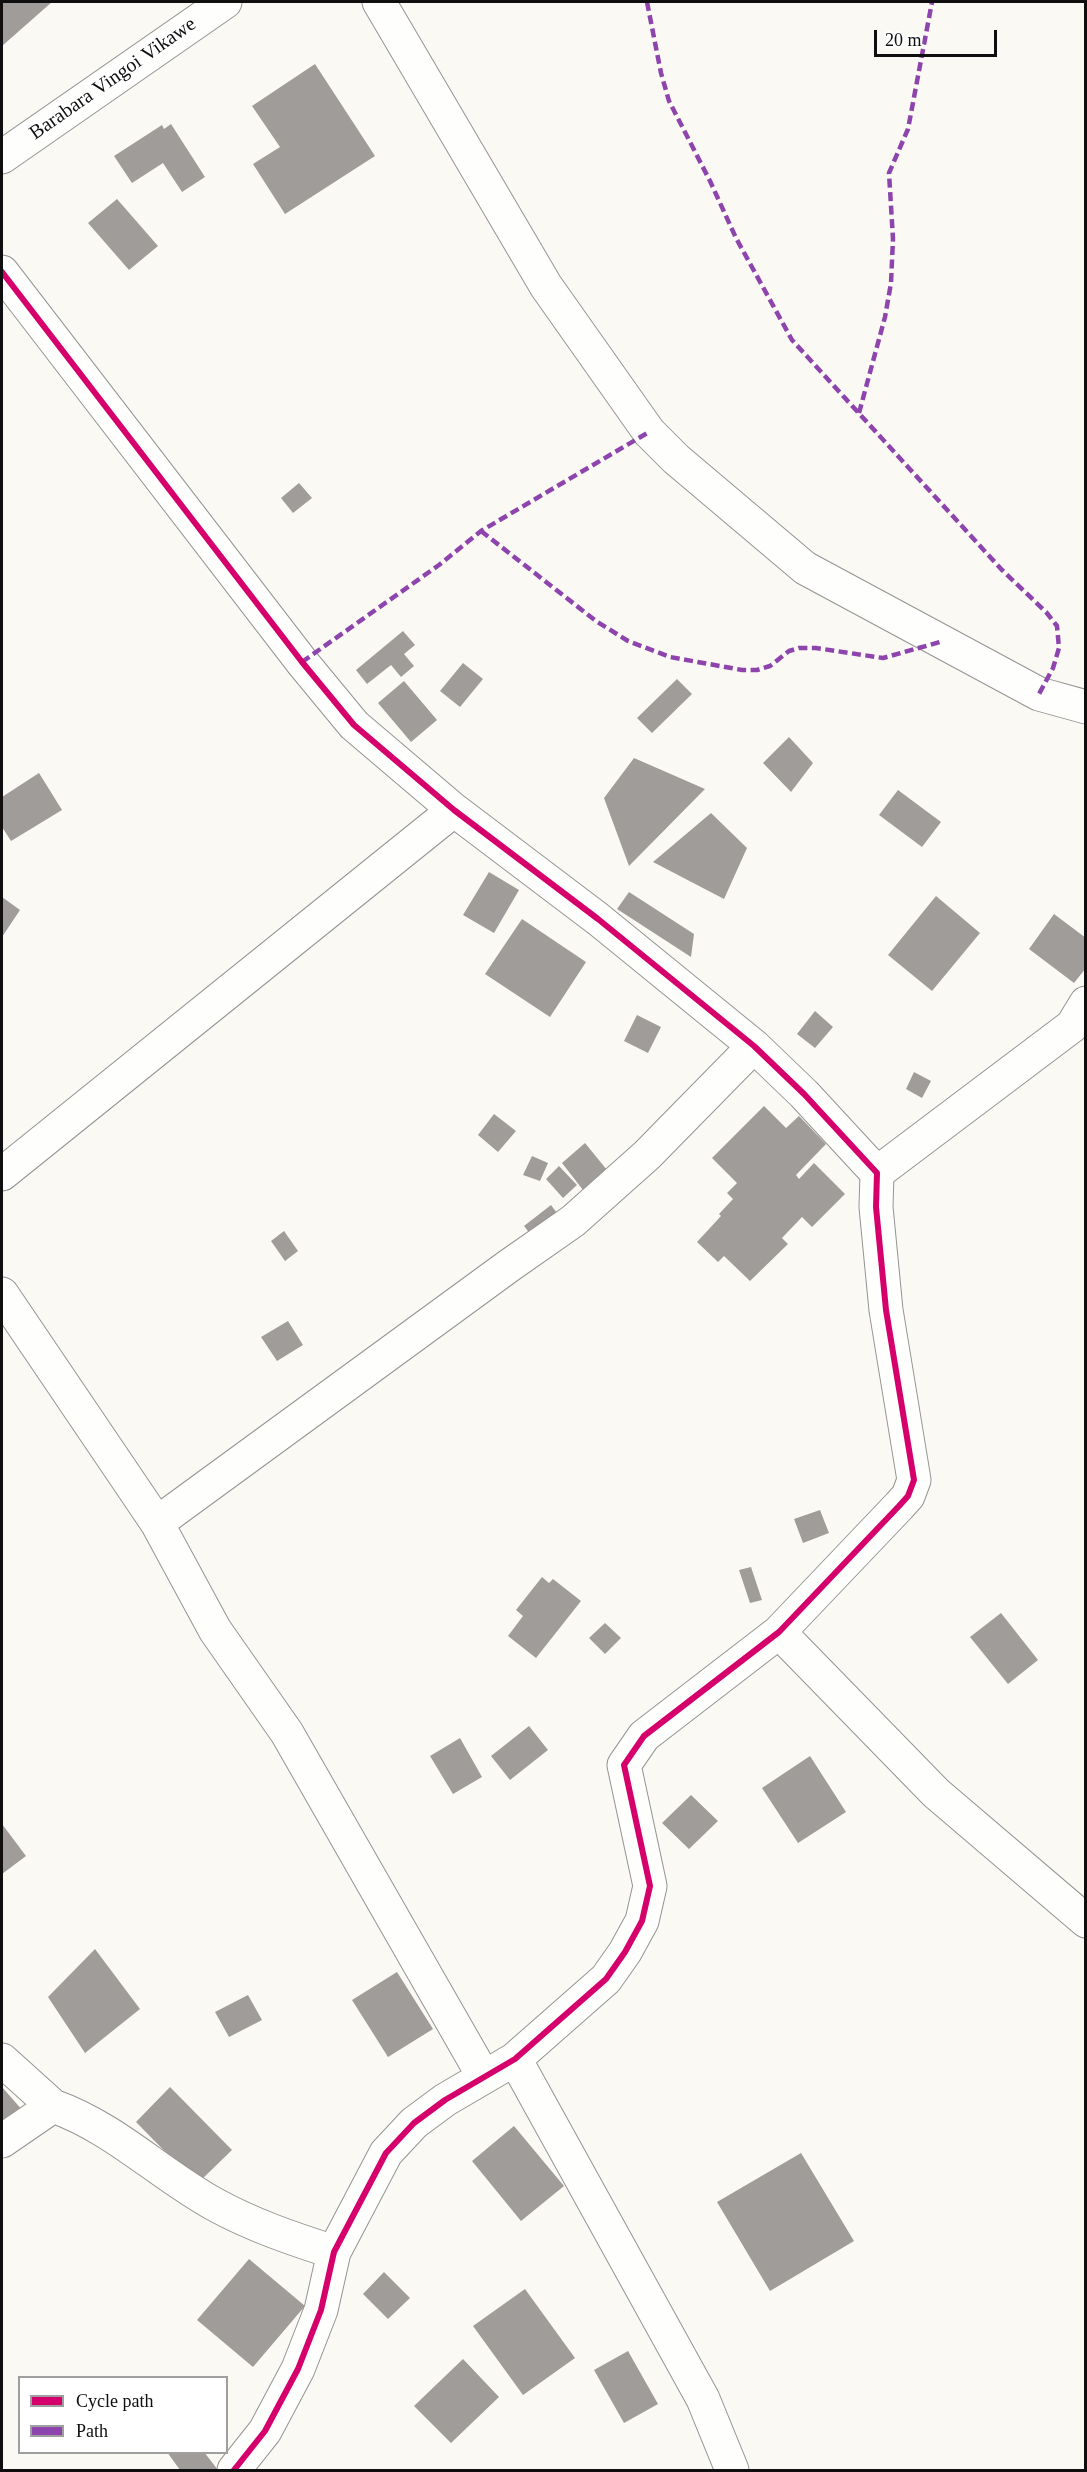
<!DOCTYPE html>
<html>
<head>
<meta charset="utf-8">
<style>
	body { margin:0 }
	#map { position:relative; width:1087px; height:2472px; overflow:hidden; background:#fbf9f4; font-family:Georgia,serif }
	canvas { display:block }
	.frame { position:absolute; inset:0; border:3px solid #0f0f0f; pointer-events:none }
	.legend { position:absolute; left:18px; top:2376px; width:210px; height:78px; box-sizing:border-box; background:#fff; border:2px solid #9f9f9f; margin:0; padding:8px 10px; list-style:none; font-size:18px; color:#0f0f0f }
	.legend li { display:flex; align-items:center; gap:12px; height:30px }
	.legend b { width:30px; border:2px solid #9f9f9f }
	.scale { position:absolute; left:874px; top:30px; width:123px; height:27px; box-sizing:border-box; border:3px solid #0f0f0f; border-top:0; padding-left:8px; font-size:18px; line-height:21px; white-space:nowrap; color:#0f0f0f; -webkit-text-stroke:4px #fff; paint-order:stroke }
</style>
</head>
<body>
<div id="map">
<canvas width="1087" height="2472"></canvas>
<div class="frame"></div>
<ul class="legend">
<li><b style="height:8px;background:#d6006c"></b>Cycle path</li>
<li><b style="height:8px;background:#8e44ad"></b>Path</li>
</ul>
<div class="scale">20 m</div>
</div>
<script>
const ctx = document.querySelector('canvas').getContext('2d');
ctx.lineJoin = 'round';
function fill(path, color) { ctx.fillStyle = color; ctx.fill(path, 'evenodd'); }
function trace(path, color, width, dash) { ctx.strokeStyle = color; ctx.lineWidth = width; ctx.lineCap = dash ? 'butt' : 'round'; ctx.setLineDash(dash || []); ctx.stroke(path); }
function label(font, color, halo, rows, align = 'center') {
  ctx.font = font + ' Georgia,serif'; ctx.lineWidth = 6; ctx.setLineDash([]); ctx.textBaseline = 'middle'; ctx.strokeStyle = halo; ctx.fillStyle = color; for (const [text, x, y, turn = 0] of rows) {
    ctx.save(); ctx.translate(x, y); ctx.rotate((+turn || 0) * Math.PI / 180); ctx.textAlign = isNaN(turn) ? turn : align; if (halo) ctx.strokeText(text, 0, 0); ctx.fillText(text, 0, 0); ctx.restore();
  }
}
const building = new Path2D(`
	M2,2H52L2,46Z
	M315,64L375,156L285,214L253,164L280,147L252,106Z
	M171,124L205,177L182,192L163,163L132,183L114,156L162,125L164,129Z
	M117,199L158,246L129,270L88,223Z
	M299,483L312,498L293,513L281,498Z
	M403,631L415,645L404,654L414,666L401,677L391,665L367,684L356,670Z
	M463,663L483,679L460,707L440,691Z
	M677,679L692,694L652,733L637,718Z
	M404,681L437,720L411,742L378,703Z
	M789,737L813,763L791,792L763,763Z
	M634,758L705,789L629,866L604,798Z
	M39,773L62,810L11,841L2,827V797Z
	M898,790L941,822L922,847L879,815Z
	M711,813L747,848L724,899L653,862Z
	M489,872L519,890L494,933L463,915Z
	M629,892L694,934L691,957L617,909Z
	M936,896L980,933L932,991L888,955Z
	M2,897L20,910L2,937Z
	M1054,914L1086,938V968L1074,983L1029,949Z
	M522,919L586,962L550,1017L485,974Z
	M815,1011L833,1027L815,1048L797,1034Z
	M637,1015L661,1027L648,1053L624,1041Z
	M914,1072L931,1081L922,1098L906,1089Z
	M764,1106L786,1128L799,1116L826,1144L796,1175L799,1179L814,1163L845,1194L812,1227L802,1217L782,1238L788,1244L750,1281L724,1256L718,1262L697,1242L721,1216L719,1214L733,1199L727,1193L737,1183L712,1158Z
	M494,1114L516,1131L498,1152L478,1135Z
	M585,1143L607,1170L583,1190L562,1163Z
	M532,1156L548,1163L540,1181L523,1175Z
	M559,1166L577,1185L563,1198L546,1179Z
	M551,1205L563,1221L536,1241L524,1226Z
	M284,1231L298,1251L285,1261L271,1241Z
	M288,1321L303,1345L277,1361L261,1337Z
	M820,1510L829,1533L803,1543L794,1519Z
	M751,1567L762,1600L750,1603L739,1570Z
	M542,1577L549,1583L553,1579L581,1601L536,1658L508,1636L523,1616L516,1610Z
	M1001,1613L1038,1660L1008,1684L970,1637Z
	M605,1623L621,1638L605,1654L589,1638Z
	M529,1726L548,1750L510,1780L491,1756Z
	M460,1738L482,1777L453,1794L430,1756Z
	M810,1756L846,1812L798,1843L762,1788Z
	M691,1795L718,1821L689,1849L662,1823Z
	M2,1824L26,1856L2,1874Z
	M95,1949L140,2009L85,2053L48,1997Z
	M397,1972L433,2029L388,2057L352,2000Z
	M248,1995L262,2020L229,2037L215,2012Z
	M2,2087L23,2111L2,2131Z
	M170,2087L232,2150L197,2184L136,2122Z
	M514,2126L564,2186L521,2221L472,2161Z
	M801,2153L854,2241L770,2291L717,2202Z
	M249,2259L305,2306L253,2367L197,2320Z
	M384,2272L410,2298L388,2319L363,2294Z
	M525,2289L575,2358L523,2395L473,2326Z
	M628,2351L658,2404L624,2423L594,2370Z
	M463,2359L499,2397L451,2443L414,2406Z
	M167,2452H204L218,2470H180Z`);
const minor = new Path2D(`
	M379,2L546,286L649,432L676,459L805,568L1039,694L1086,707
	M2,157L225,2
	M2,272L302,662L354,725L454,810L598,919L754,1046L804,1094L877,1173L876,1207L886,1310L914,1480L908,1496L899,1506L779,1632L644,1736L624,1765L650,1886L642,1921L625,1952L606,1979L515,2059L445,2100L414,2123L386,2153L334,2252L321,2310L298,2369L265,2431L234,2470
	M877,1173L1072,1026L1086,1003
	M2,1174L454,810
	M2,1294L157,1523L215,1630L287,1733L484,2077
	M157,1523L510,1265L573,1221L647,1155L754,1046
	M779,1632L936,1793L1086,1921
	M515,2059L703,2399L732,2470
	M2,2060L53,2106
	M2,2141L53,2106C115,2128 158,2173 214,2204C252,2225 293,2239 334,2252`);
const quiet = new Path2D(`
	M647,2L661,73L669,101L710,181L736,238L792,340L1002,570L1046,612L1057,626L1059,648L1053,668L1039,694
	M859,413L885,317L891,283L893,239L889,173L908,129L932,2
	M481,531L596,621L628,641L670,657L742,670H757L770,666L789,651L799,648H816L883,658L940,642
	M302,662L439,565L481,531L649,432`);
const cycleway = new Path2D(`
	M2,272L302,662L354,725L454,810L598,919L754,1046L804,1094L877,1173L876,1207L886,1310L914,1480L908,1496L899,1506L779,1632L644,1736L624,1765L650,1886L642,1921L625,1952L606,1979L515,2059L445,2100L414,2123L386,2153L334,2252L321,2310L298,2369L265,2431L234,2470`);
const streetNames = [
	["Barabara Vingoi Vikawe",113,79,-35]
];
fill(building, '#9f9c9a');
trace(minor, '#959492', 35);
trace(minor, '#fefefd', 33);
trace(quiet, '#8e44ad', 4.5, [9, 4.5]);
trace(cycleway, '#d6006c', 6);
label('20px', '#0f0f0f', '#fff', streetNames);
</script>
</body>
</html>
